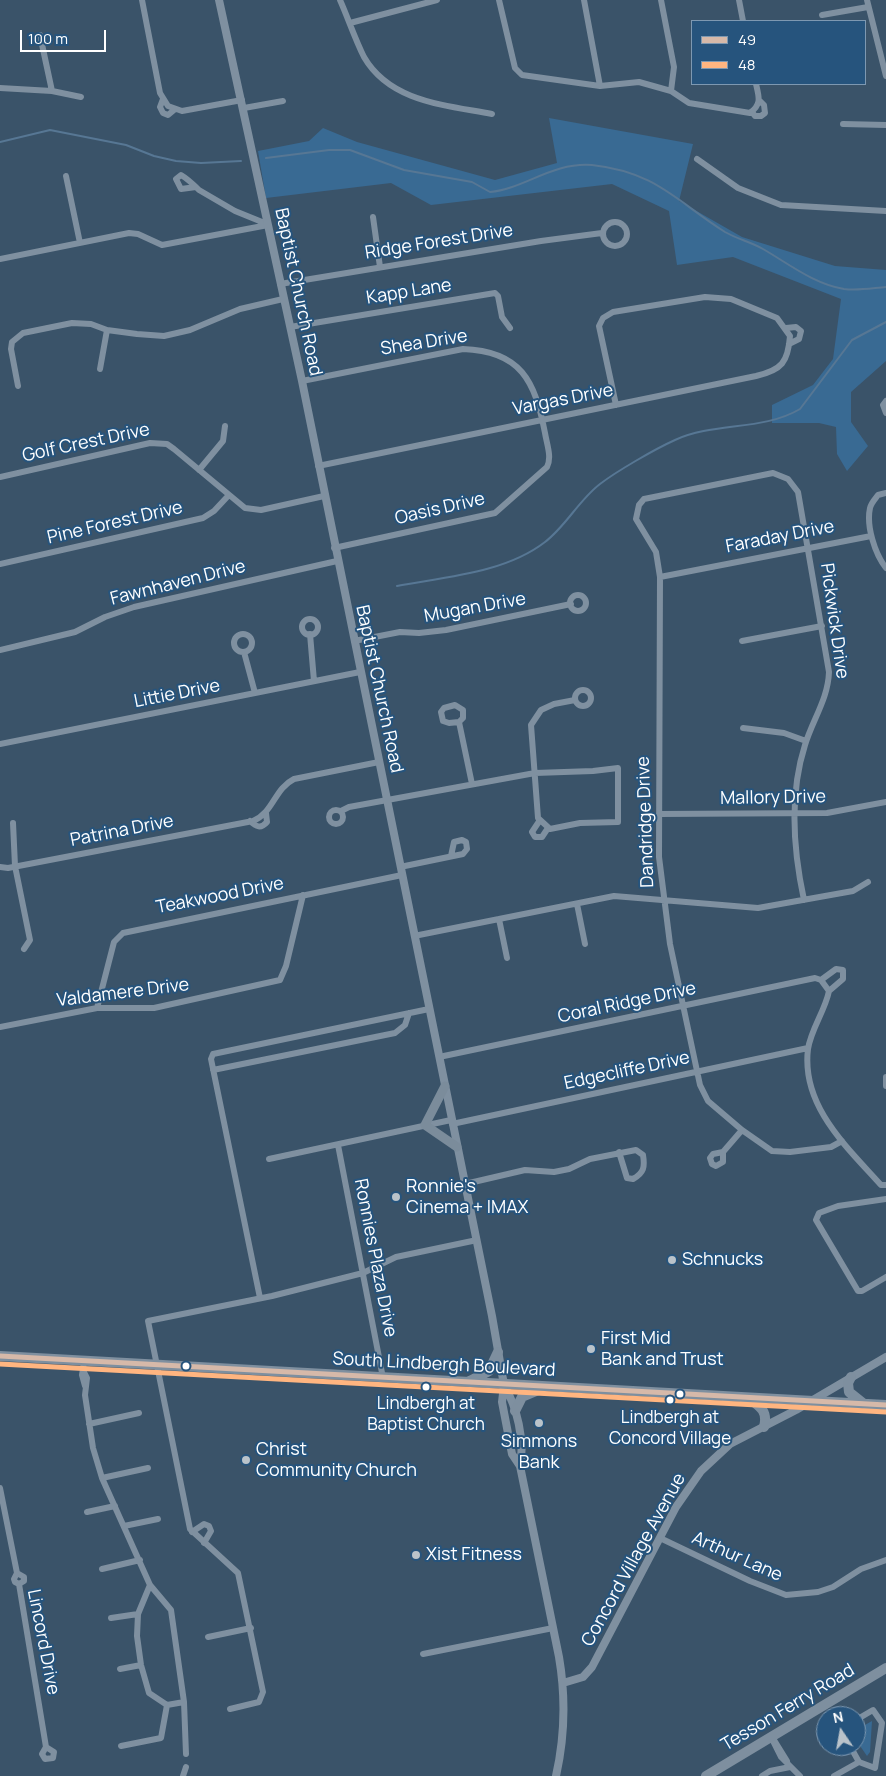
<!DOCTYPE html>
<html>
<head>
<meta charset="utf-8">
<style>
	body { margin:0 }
	#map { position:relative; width:886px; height:1776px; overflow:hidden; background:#3a5369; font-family:Manrope,sans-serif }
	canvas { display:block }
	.legend { position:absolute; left:691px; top:20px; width:175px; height:65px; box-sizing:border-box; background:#26547d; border:1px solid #7d98b1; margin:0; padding:6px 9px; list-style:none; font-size:15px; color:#fff }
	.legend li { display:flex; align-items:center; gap:10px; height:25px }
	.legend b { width:25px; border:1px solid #7d98b1 }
	.north { position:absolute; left:816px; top:1706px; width:50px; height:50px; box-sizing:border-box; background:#26547d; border:1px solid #7d98b1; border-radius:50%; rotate:348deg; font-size:14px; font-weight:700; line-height:20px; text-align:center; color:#fff }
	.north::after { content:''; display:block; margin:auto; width:18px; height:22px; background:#bac3ca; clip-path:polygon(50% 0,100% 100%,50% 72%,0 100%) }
	.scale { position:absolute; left:20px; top:30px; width:86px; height:22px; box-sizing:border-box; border:2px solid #fff; border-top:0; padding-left:6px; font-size:15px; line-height:18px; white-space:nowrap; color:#fff; -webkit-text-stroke:4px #26547d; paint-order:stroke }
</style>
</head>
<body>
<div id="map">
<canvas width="886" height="1776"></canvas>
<ul class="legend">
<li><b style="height:6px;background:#d6b9a9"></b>49</li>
<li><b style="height:6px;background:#ffb580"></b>48</li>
</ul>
<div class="north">N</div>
<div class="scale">100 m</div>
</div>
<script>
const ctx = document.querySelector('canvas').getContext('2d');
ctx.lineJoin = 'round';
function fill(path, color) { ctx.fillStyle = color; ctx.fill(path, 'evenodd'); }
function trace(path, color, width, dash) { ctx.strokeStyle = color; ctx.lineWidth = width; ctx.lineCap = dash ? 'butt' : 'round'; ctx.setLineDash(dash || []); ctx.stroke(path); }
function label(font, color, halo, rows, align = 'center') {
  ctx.font = font + ' Manrope,sans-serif'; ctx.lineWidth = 4; ctx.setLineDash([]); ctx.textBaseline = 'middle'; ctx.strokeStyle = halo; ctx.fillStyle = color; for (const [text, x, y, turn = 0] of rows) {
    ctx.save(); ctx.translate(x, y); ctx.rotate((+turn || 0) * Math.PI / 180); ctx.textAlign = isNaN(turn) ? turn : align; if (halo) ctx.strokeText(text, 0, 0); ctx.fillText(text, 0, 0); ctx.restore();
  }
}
const green = new Path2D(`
	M549,118L693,144L679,201L742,237L835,266L886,270V361L851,392V422L868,446L847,471L837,454L836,427L819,423H772V405L813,385L833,359L841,299L733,257L677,265L669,211L612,184L431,205L391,183L266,198L258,151L309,141L323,128L357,142L495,180L557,163Z
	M872,1721L870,1752L867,1756L856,1740V1730Z`);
const stream = new Path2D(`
	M0,142L50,130L126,145L154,156L176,161L201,163L241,161
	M266,158L329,150H350L404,170L472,182L490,192C524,189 552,162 592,165C656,172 676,201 725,232C737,239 751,242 763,249C789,264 814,284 844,289C858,291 873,288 886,287
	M397,586C445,577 505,573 545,542C566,526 579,500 600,484C617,471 655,449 675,440C714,422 763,431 800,409L852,340L886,322`);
const minor = new Path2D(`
	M142,0L160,93L168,106L182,111L242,100
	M340,0C348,18 355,39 364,57C390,102 445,105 492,114
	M499,0L515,68L522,75L600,86L639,82L671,91L689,103L750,113C762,104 759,97 756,84
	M584,0L600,86
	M661,0L674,67L671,91
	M739,0L743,21
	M867,0L886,76
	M822,15L868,7
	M350,23L437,0
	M40,35L52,91
	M0,88L52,91L81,97
	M163,99L160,107L163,113L168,115L174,110
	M244,108L283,101
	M752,112L755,116H761L765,113L764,105L760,101
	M843,124L886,125
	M697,159L738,188L781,205L886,211
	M66,176L80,243
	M196,187L181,189L176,179L181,175C188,179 194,185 199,190L235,211L267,224
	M373,217L380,267
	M603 234a12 12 0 1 1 24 0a12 12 0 1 1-24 0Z
	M0,259L129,233L138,234L162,245L268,225
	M280,284L541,241L602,233
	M290,327L495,293L498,296L502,317L510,328
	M786,328L796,327L801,331L799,339L789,344
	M100,369L107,330
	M302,381L463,349C521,351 535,381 545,433C547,445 552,457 547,467L495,513L334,548
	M18,386L11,349L12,342L23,333L72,323L91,324L107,330L137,334L164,336L190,330L240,309L283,299
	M886,401L883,405L886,413
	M318,466L756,376C782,370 788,362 790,336L777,318L731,299L705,297L613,312L603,318L599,326L616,405
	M199,470L223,441L225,426
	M0,477L150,443L167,444L174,449L245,508L261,510L324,496
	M886,493L878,495C875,499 871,503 870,508C866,526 875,554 886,568
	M0,564L203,518L214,511L228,496
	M660,577L871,536
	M570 603a8 8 0 1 1 16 0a8 8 0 1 1-16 0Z
	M302 627a8 8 0 1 1 16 0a8 8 0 1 1-16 0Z
	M234 643a9 9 0 1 1 18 0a9 9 0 1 1-18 0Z
	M310,634L314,681
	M354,641L400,632L419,633L446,630L571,604
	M742,641L822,626
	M0,650L75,632L105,617L134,607L337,561
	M244,652L255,693
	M575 698a8 8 0 1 1 16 0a8 8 0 1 1-16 0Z
	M459,722L449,723L443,721L441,712L444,708L455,705L463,710V718L459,722L472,784
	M743,728L784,733L806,741
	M0,744L360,672
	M329 817a7 7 0 1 1 14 0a7 7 0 1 1-14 0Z
	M341,811L349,807L535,773L593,771L618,768V822L580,823L550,829L538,818L531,725L541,710L554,704L575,700
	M659,814L827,813L886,802
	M540,820L532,832L535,837H542L548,828
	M250,821C256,827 261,829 267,822L266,813
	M13,823L15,866L30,940L24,949
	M0,867L8,868L253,821C274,812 274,789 294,779L379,762
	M400,867L463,854L467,849L466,842L462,840L454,842L451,856
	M804,900C793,849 789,795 805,745C813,719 828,699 829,672L798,492L788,479L773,473L644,499L639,505L636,519L656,552L660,577L659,857L670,944L700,1085L708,1101L742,1130L772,1151L790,1152L831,1147L842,1141
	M577,904L585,944
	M499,919L507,958
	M414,936L614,896L758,908L853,891L868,882
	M821,980L836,969L843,970V979L829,991
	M97,1008L114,942L123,933L402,875
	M0,1027L97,1008H154L280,980L286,966L303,895
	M439,1057L815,978L821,980L829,991C825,1011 811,1029 808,1049C801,1106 847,1147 881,1185H886
	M213,1070L395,1033L405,1025L409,1013
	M886,1077V1086
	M452,1124L808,1048
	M338,1145L383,1378
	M723,1152V1162L716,1166L712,1164L710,1158L713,1154L723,1152L742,1130
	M269,1159L451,1120
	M465,1184L525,1170L554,1172L569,1169L590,1159L636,1150L643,1155C645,1167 644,1173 633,1179L627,1178L619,1152
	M886,1199L838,1206L819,1213L816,1220L858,1291H862L886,1277
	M260,1298L211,1059L213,1054L429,1009
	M84,1362L82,1375L85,1386
	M84,1372L87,1378L85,1395L93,1448L102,1478L150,1585L171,1610L184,1702L186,1754
	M89,1424L139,1413
	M102,1478L148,1468
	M0,1488L17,1573L14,1579L15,1582L19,1584L46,1747L42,1754L45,1759L53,1758L54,1752L46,1747
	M87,1512L115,1506
	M124,1526L158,1519
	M192,1532L204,1524L209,1526L211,1531L204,1543
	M660,1538L750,1581L786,1595L818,1592L833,1587L861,1569L886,1560
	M102,1569L140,1560
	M17,1573L24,1577V1581L19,1584
	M150,1585L138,1614L137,1636L141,1665L149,1693L167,1705L184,1702
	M111,1618L138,1614
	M208,1637L251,1628
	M423,1654L553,1628
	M120,1669L141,1665
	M230,1709L259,1702L263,1692L238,1573L190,1529L148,1321L272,1296L363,1273L396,1257L477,1240
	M771,1737L781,1757L800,1776
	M774,1740L787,1761
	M121,1746L161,1738L167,1705
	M850,1746L859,1762L875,1768L882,1723L873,1710L856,1720
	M183,1776L186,1767
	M762,1776L770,1771L790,1767
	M834,1776L859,1762`);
const tertiary = new Path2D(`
	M219,0L302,381L492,1316L504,1385L502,1402L512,1454L520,1466L559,1657C566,1698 565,1736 556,1776
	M504,1385C517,1407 525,1440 520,1466
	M563,1683L583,1677L592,1667L676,1507L701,1471L730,1444L796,1410L886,1357`);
const secondary = new Path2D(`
	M445,1086L425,1125L457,1147`);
const primary = new Path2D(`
	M0,1356L886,1405
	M851,1377L848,1383L849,1392L864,1404
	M468,1382L489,1371L498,1352
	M750,1399C761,1407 768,1412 764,1427
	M515,1411L522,1397L541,1389
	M706,1776L886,1668`);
const bus1 = new Path2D(`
	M0,1356L886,1405`);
const bus2 = new Path2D(`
	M0,1364L886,1412`);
const markers = [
	[396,1197,5,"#bac3ca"],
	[672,1260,5,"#bac3ca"],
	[591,1349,5,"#bac3ca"],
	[186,1366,4.5,"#fff"],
	[426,1387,4.5,"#fff"],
	[680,1394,4.5,"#fff"],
	[670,1400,4.5,"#fff"],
	[539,1423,5,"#bac3ca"],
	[246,1460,5,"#bac3ca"],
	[416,1555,5,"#bac3ca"]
];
const busNames = [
	["Lindbergh at",426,1404],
	["Baptist Church",426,1425],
	["Lindbergh at",670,1418],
	["Concord Village",670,1439]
];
const streetNames = [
	["Ridge Forest Drive",439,242,-9],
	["Baptist Church Road",298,292,78],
	["Kapp Lane",409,292,-9],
	["Shea Drive",424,343,-9],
	["Vargas Drive",563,400,-11],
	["Golf Crest Drive",86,443,-12],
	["Oasis Drive",440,509,-13],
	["Pine Forest Drive",115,523,-13],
	["Faraday Drive",780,537,-11],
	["Fawnhaven Drive",178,583,-14],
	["Mugan Drive",475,608,-10],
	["Pickwick Drive",834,621,82],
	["Baptist Church Road",379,689,78],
	["Littie Drive",177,694,-11],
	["Mallory Drive",773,798,-1],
	["Dandridge Drive",646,822,-92],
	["Patrina Drive",122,831,-11],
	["Teakwood Drive",220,896,-11],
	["Valdamere Drive",123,993,-7],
	["Coral Ridge Drive",627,1003,-12],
	["Edgecliffe Drive",627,1071,-12],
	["Ronnies Plaza Drive",375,1258,79],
	["South Lindbergh Boulevard",444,1365,3],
	["Arthur Lane",737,1557,24],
	["Concord Village Avenue",634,1560,-61],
	["Lincord Drive",43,1642,79],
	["Tesson Ferry Road",788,1708,-31]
];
const poiNames = [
	["Ronnie's",406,1187],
	["Cinema + IMAX",406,1208],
	["Schnucks",682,1260],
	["First Mid",601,1339],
	["Bank and Trust",601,1360],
	["Simmons",539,1442,"center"],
	["Bank",539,1463,"center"],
	["Christ",256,1450],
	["Community Church",256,1471],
	["Xist Fitness",426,1555]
];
fill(green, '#396a93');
trace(stream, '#577794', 2);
trace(minor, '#7f90a0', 6);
trace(tertiary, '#7f90a0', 8);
trace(secondary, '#7b8c9b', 9);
trace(primary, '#7e8f9f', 10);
trace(bus1, '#d6b9a9', 5);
trace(bus2, '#ffb580', 5);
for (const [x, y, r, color] of markers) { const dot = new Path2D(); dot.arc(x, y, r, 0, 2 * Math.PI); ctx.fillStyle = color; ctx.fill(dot); trace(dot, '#26547d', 2); }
label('17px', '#fff', '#26547d', busNames);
label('18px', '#fff', '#26547d', streetNames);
label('18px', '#fff', '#26547d', poiNames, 'left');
</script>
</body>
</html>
